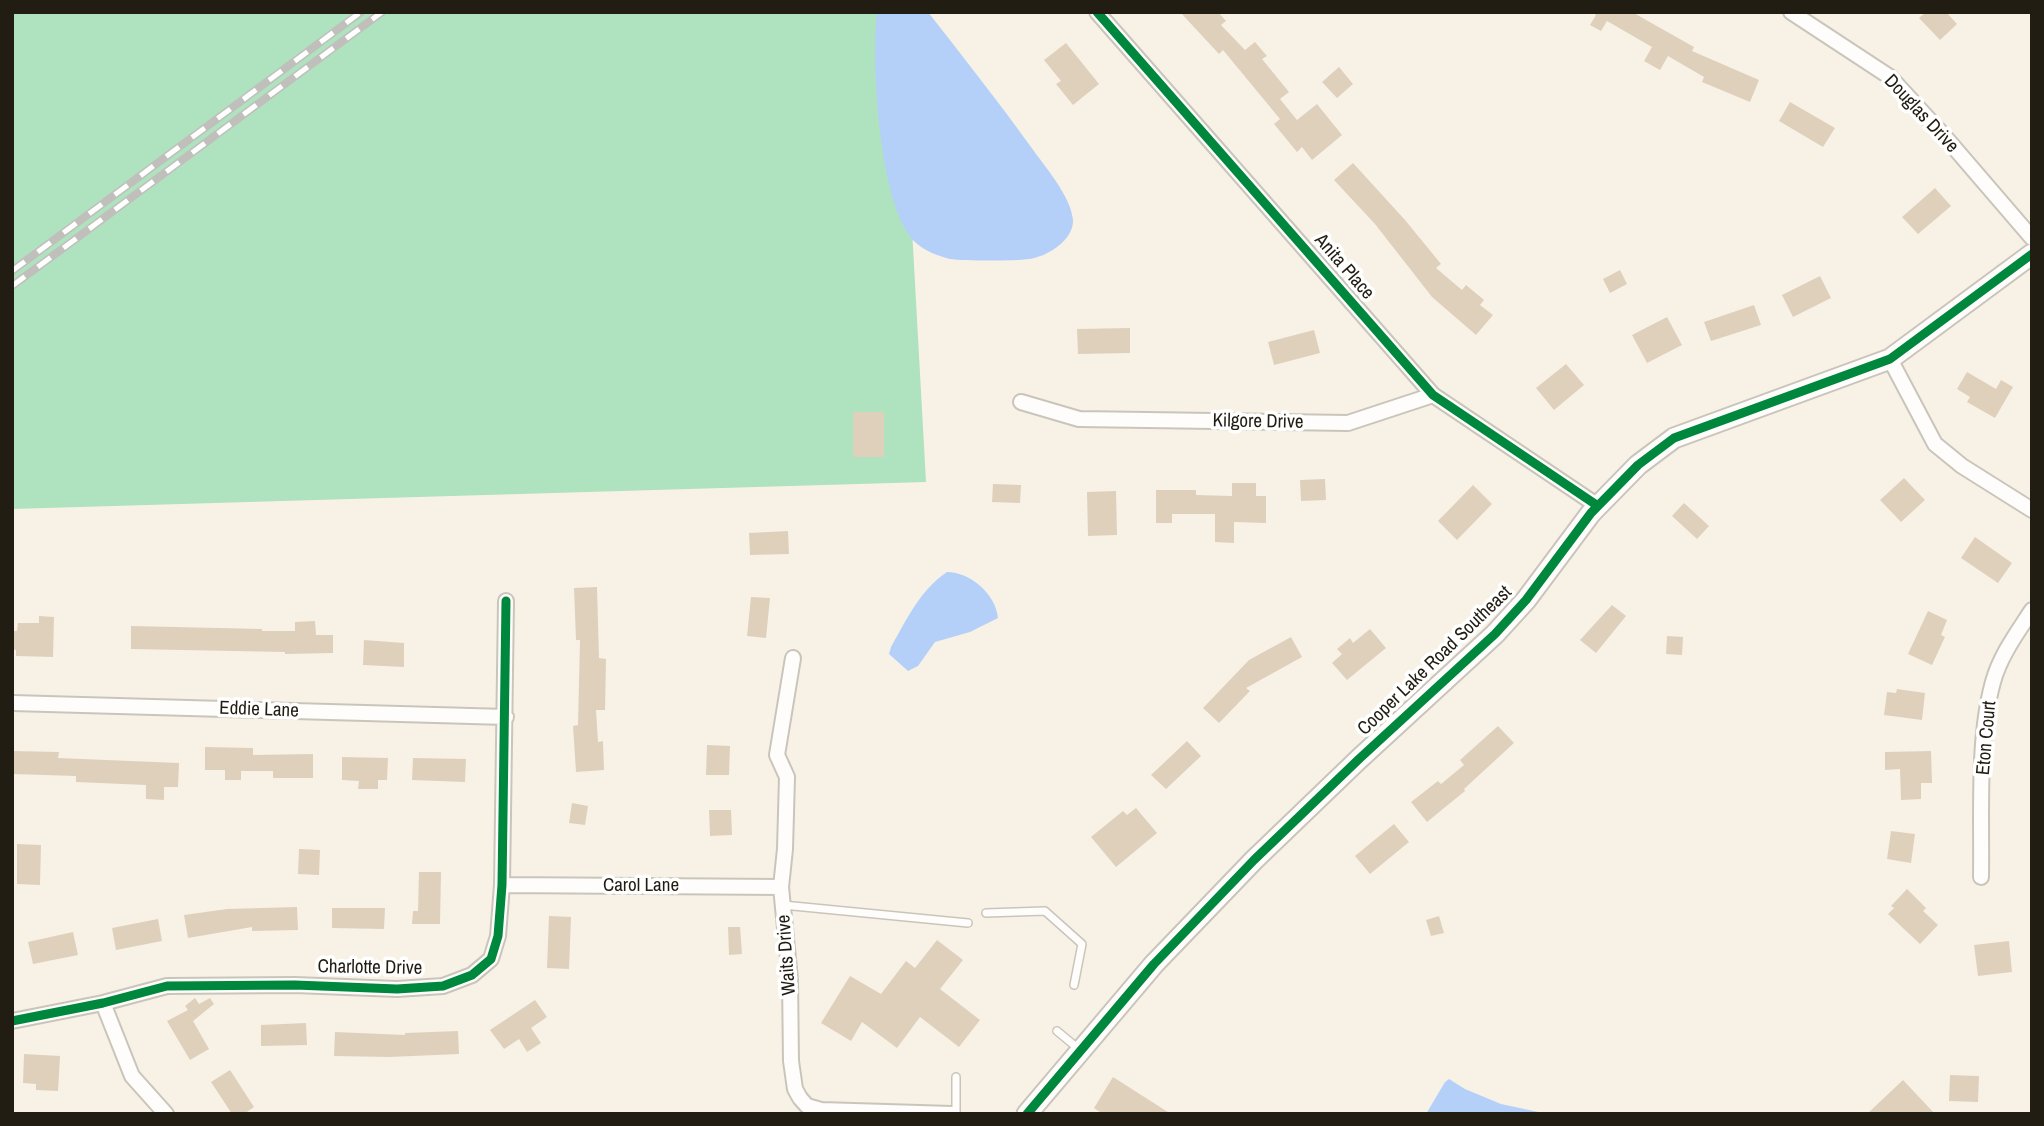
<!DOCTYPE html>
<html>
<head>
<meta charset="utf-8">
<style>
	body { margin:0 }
	#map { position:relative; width:2044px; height:1126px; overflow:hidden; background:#f8f2e6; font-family:"Archivo Narrow",sans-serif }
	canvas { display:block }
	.frame { position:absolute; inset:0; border:14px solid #221d13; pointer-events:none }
</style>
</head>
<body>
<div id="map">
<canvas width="2044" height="1126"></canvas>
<div class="frame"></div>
</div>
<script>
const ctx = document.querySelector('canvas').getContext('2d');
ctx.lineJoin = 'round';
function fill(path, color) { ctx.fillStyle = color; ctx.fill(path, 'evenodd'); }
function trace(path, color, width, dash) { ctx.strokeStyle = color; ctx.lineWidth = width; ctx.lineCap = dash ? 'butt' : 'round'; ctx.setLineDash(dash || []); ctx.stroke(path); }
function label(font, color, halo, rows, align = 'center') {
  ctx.font = font + ' "Archivo Narrow",sans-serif'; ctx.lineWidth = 7; ctx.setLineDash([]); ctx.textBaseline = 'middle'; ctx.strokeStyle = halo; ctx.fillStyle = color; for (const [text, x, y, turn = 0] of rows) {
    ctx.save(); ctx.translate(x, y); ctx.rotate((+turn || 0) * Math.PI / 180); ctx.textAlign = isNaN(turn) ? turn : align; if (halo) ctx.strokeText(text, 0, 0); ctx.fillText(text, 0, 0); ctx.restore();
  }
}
const forest = new Path2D(`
	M12,12H900L926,482L12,509Z`);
const water = new Path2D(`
	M877,12H928C963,57 998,101 1031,147C1045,167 1071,196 1073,220C1074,240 1047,257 1029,259C1015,261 963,261 950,259C938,256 925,251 916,243C879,210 871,61 877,12Z
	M947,572C970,572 996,594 998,618L970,632L935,642L918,666L908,671L889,654L891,647C907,619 920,590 947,572Z
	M1449,1079L1465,1089L1501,1104L1548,1114H1426L1445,1082Z`);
const building = new Path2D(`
	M1180,12H1218L1226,21L1221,25L1245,50L1255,42L1267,56L1262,59L1289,92L1280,99L1297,120L1317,104L1342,135L1312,160L1302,147L1297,152L1274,124L1280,119L1223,50L1219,54Z
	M1592,12H1632L1694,47L1692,51L1759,80L1750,102L1702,82L1704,77L1668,56L1660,70L1644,61L1652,47L1607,21L1601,31L1590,25L1596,15Z
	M1926,12H1946L1957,24L1940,40L1919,18Z
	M1066,43L1099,84L1073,105L1056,84L1061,81L1044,60Z
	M1339,67L1353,84L1337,98L1322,82Z
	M1790,102L1835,128L1823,147L1779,121Z
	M1353,163L1405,220L1441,264L1436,268L1462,290L1466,285L1484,300L1480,305L1493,315L1476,335L1432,297L1375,224L1334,180Z
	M1935,188L1951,206L1918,234L1902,217Z
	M1620,270L1627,284L1610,293L1603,279Z
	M1820,276L1831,298L1793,317L1782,295Z
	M1754,305L1761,325L1711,341L1704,322Z
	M1667,317L1682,345L1647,363L1632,335Z
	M1130,328V353L1078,354L1077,329Z
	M1314,330L1320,353L1274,365L1268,342Z
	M1566,364L1584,385L1554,410L1536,388Z
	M1967,372L1996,389L2001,380L2013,387L1995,418L1967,402L1970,397L1957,389Z
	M853,412H884V457H853Z
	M1904,478L1925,500L1901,522L1880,500Z
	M1325,479L1326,500L1301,501L1300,480Z
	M1232,483H1256V496H1266V523L1234,522V543L1215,542V514H1172V523H1156V490H1196V495L1232,496Z
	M993,484L1021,485L1020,503L992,502Z
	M1473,485L1492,504L1457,540L1438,521Z
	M1116,491L1117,535L1088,536L1087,492Z
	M1684,503L1709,526L1697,539L1672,516Z
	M788,531L789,554L750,555L749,533Z
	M1975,537L2012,563L1998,583L1961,558Z
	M597,587L599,658L606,659L605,710H596L598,742L603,741L604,770L576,772L573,726L578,725L580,640H576L574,588Z
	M751,597L770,598L766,638L747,636Z
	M1612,605L1626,616L1596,653L1580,640Z
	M1928,611L1947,620L1941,635L1945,637L1932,665L1908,654Z
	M39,616L54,617L53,657L16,656V650L12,649V631H17L18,623H39Z
	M315,621L316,635H333V653L285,654V652L131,649V626L262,629V631H295V622Z
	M1370,629L1386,648L1347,680L1332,663L1342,654L1337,649L1350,638L1353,643Z
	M1667,636L1683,637L1682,655L1666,654Z
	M1291,637L1302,657L1246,688L1250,691L1219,723L1203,708L1249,660Z
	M364,640L404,643V667L363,665Z
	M1897,689L1925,693L1922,720L1884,715L1887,692L1896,693Z
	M1498,726L1514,743L1464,789L1465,791L1427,822L1411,802L1438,781L1441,784L1464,765L1460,760Z
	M1187,741L1201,756L1166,789L1151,775Z
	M707,745L730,746L729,775H706Z
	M205,747L253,748V755L313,754V778H273V771H241V780H225V770H205Z
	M12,751L59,752L58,758L179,763L178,787H164V800L146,799V785L76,782V776L12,774Z
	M1931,751L1932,783H1921V799L1901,800L1900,769L1885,770V752Z
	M342,757L388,758L387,780H378V789H358L359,781L342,780Z
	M413,758L466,759L465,782L412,780Z
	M572,803L588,806L585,825L569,823Z
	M1136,808L1157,833L1116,867L1091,837L1123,811L1127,815Z
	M709,810H731L732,835L710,836Z
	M1394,824L1409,842L1370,874L1355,856Z
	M1891,831L1915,834L1911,863L1887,859Z
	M17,844L41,845L40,885L17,884Z
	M299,849L320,850L319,875L298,874Z
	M419,872H441L440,924H412L413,911H418Z
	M1907,889L1926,908L1923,911L1938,925L1920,944L1888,914L1894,908L1891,906Z
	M297,907L298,930L252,931V927L188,938L184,915L227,909Z
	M332,908H385L384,929L332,928Z
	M549,916L571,917L569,969L547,968Z
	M1439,916L1444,933L1431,936L1426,920Z
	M158,919L162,941L116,950L112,928Z
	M728,927H740L742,954L729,955Z
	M73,932L78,955L33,964L28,942Z
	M937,940L963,960L940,989L980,1020L959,1047L920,1017L897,1048L862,1022L851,1041L821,1023L850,976L881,994L906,961L915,968Z
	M2009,941L2012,972L1978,976L1974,945Z
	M195,998L199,1004L210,998L214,1004L193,1021L209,1049L190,1060L167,1021L188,1010L185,1006Z
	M535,1000L547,1017L531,1028L541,1043L527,1052L519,1039L504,1049L490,1030Z
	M306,1023L307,1045L261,1046V1025Z
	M458,1031L459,1054L389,1057L334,1056L335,1032L405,1035V1033Z
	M24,1054L60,1056L58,1091L36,1090V1084L23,1083Z
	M230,1070L254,1107L244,1114H232L211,1082Z
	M1950,1075L1979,1076L1978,1102L1949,1101Z
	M1113,1077L1171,1114H1103L1094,1108Z
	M1903,1080L1935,1114H1867Z`);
const lane = new Path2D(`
	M783,905L968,923
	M986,913L1045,911L1082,944L1074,985
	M1057,1031L1080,1050
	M956,1077V1114`);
const street = new Path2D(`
	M1097,12L1433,395L1598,506
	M1791,12L1890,77L1946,138L2032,238
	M1890,359L1935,444L1962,466L2032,510
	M1021,402L1079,419L1348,423L1433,395
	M793,658L777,755L787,777L785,849L781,887L790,979L791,1061L795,1089L800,1098L807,1106L821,1110L952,1114
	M12,703L506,717
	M1981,877C1982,816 1977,739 1993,682C2000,656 2017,633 2032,610
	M502,885L781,887
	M103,1003L132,1076L166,1114
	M12,1021L103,1003L167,986L295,985L397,989L443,986L472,975L491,959L498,936L502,885L506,601`);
const secondary = new Path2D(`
	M1027,1114L1154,964L1254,860L1359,759L1495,634L1526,600L1591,513L1638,465L1674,438L1890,359L2032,254`);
const rail = new Path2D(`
	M12,271L361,12
	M12,286L382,12`);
const cycleway = new Path2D(`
	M1097,12L1433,395L1598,506
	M12,1021L103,1003L167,986L295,985L397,989L443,986L472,975L491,959L498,936L502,885L506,601
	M1027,1114L1154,964L1254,860L1359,759L1495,634L1526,600L1591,513L1638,465L1674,438L1890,359L2032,254`);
const streetNames = [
	["Douglas Drive",1921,114,47],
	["Anita Place",1344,267,49],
	["Kilgore Drive",1258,422,1],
	["Cooper Lake Road Southeast",1435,661,-44],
	["Eddie Lane",259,710,2],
	["Eton Court",1987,738,-85],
	["Carol Lane",641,886],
	["Waits Drive",787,955,-94],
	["Charlotte Drive",370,968,1]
];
fill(forest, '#afe2be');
fill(water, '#b5d0f8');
fill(building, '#dfd0bc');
trace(lane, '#cac5bb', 10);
trace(street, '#cac5bb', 18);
trace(secondary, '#cac5bb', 23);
trace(lane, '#fefdfb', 7);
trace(street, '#fefdfb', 14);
trace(secondary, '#fefdfb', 19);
trace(rail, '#c1bfbc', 8);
trace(rail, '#fff', 5, [16]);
trace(cycleway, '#00873e', 9);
label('19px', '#221d13', '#fff', streetNames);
</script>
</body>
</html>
